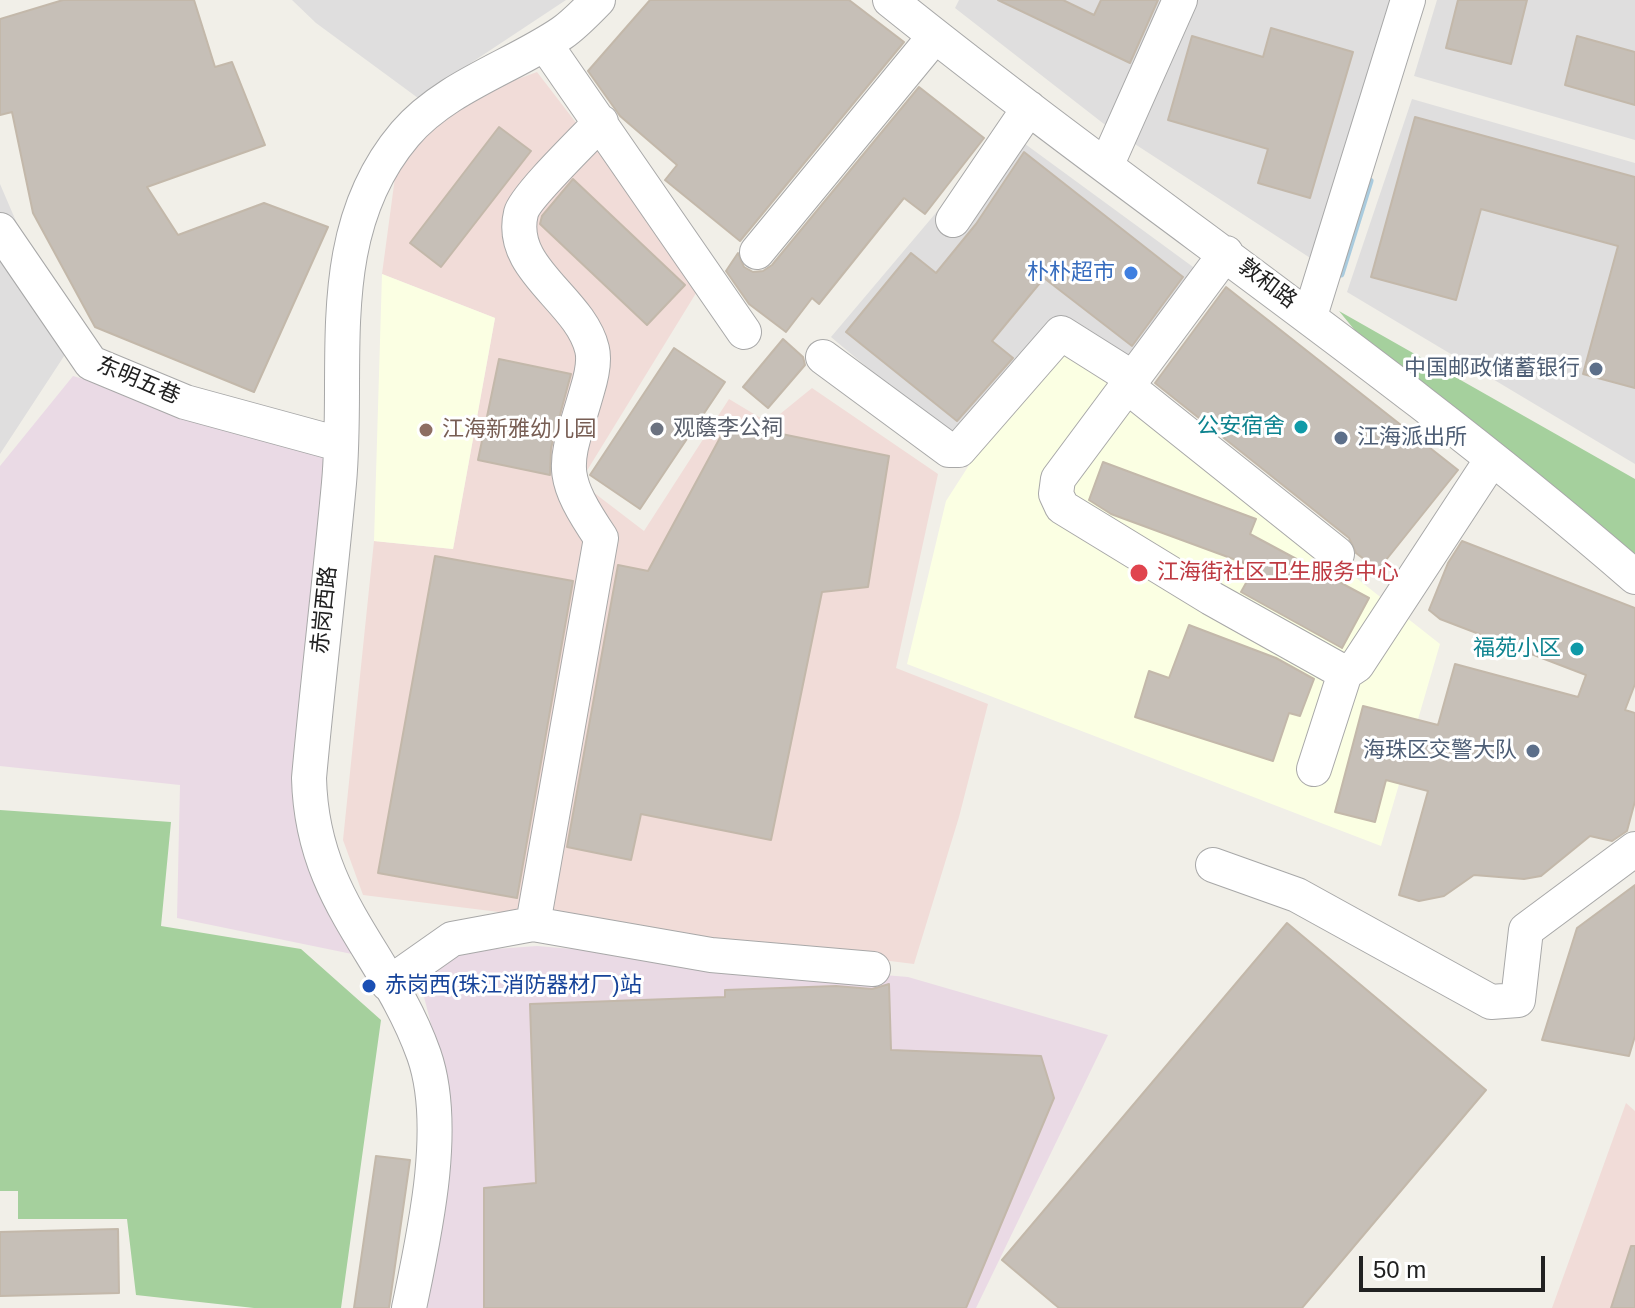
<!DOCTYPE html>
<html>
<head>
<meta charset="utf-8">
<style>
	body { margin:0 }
	#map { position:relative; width:1635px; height:1308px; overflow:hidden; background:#f1efe8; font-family:Arial,sans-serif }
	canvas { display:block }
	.scale { position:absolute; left:1359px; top:1256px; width:186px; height:36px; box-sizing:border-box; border:4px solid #212121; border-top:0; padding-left:10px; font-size:24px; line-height:28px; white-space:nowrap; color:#212121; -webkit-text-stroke:6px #fff; paint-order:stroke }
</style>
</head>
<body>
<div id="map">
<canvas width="1635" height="1308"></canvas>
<div class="scale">50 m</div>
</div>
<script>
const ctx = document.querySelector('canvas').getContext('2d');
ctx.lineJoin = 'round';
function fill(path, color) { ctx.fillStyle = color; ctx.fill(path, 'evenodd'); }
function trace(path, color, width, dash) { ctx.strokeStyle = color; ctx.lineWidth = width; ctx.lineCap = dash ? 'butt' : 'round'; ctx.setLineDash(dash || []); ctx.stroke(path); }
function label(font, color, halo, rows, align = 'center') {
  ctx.font = font + ' Arial,"Noto Sans SC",sans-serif'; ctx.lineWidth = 6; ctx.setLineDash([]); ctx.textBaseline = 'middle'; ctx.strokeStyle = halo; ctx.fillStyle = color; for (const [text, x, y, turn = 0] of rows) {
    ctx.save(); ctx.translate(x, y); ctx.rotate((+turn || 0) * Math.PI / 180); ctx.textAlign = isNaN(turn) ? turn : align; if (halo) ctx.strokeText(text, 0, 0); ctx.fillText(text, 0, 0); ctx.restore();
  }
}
const residential = new Path2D(`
	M292,0H566L418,98L316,23Z
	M959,0H1173L1113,131L955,8Z
	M1186,0H1397L1318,263L1124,137Z
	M1437,0H1635V140L1414,76Z
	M1412,99L1635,163V464L1347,292Z
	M1006,130L1204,275L1135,367L957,443L831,337Z
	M0,184L70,347L0,454Z`);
const commercial = new Path2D(`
	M537,72L701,285L580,482L644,531L729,399L769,423L812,388L938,474L896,668L988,704L959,817L914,964L363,895L343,840L374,541L453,549L495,318L382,274L398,155L464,99Z
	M1626,1103L1635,1111V1308H1552Z`);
const industrial = new Path2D(`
	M73,376L325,449L298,802L309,869L352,954L177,918L180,785L0,766V466Z
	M537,946L908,977L1108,1035L976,1308H427L449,1095L420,981L454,952Z`);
const education = new Path2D(`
	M382,274L495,318L453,549L374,541Z
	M1067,350L1440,644L1381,846L907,664L946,501L973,459Z`);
const forest = new Path2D(`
	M1339,311L1635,479V563L1376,356Z
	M0,810L171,822L161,926L301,949L381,1020L341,1308H254L136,1295L127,1219H18V1191H0Z`);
const stream = new Path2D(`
	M1341,274L1370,181`);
const building = new Path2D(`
	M63,0H194L215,67L232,62L265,145L147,187L178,235L264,203L328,227L254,392L95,327L33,213L12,112L0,115V19Z
	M650,0H849L904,42L740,241L665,180L677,165L620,116L588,71Z
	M998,0H1063L1094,15L1101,0H1158L1130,63Z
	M1458,0H1527L1511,64L1446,48Z
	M1271,28L1353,52L1310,198L1258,183L1268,149L1168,120L1192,36L1263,57Z
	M1577,36L1635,52V105L1565,85Z
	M919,87L984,138L925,214L904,198L819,304L812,298L786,332L749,304L726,271L738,253L744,267L753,272L763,271L772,265Z
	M1415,117L1635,177V388L1583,374L1618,246L1481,209L1456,300L1371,277Z
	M499,127L531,151L441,267L410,243Z
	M1024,152L1183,277L1132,346L1044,278L992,341L1013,358L957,421L846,332L911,253L936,273L976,224Z
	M573,179L685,285L647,325L540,224L542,216Z
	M1226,287L1458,470L1378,570L1356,553L1349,538L1155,383Z
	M783,339L803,357L805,365L768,408L743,387Z
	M674,348L725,382L640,509L590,475Z
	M499,359L571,374L551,448L550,475L478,460Z
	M728,423L889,456L868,587L822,592L771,840L641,814L631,860L567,847L618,565L648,571Z
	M1103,462L1256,519L1250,534L1369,598L1342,648L1241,592L1255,567L1111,514L1089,500Z
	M1462,541L1635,608V684L1625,710L1635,713V801L1627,831L1612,841L1590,836L1541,876L1524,879L1474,875L1444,896L1419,901L1399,895L1428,791L1386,780L1375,822L1335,812L1363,706L1438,725L1455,664L1578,697L1586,675L1440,619L1429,610L1448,563Z
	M435,556L573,581L517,898L378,873Z
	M1189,625L1276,658L1314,679L1300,716L1289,713L1273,761L1135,717L1149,671L1169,678Z
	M1635,885V1036L1629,1056L1542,1040L1577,928Z
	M1287,923L1486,1090L1302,1308H1059L1002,1260Z
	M889,984L891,1050L1041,1056L1054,1098L966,1308H484V1188L536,1183L530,1004L725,997V990L836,986L872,989Z
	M376,1156L410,1160L389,1308H354Z
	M118,1229L119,1293L0,1296V1232Z
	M1631,1246H1635V1308H1611Z`);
const minor = new Path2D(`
	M890,0C1135,197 1397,370 1635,577
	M545,44L744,332
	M1107,164L1180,0
	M953,220L1029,108
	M0,230L91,363L185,402L339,444
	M757,252L935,36
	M1226,253L1058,479L1056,494L1062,507L1211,598L1345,673L1357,665L1492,459
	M1310,316L1408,0
	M823,357L949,450H959L1061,333L1134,379
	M1128,387L1337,554
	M1314,769L1345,673
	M1213,865L1297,895L1491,1002L1518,1000L1526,930L1635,849
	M533,924L601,538C555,470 566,465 587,391C591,378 595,361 592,349C580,299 507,269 521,213C525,197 586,138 601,122
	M388,984L452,939L533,924L711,955L873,969
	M409,1308C424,1236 449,1127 424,1055C387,951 312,901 309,778C318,679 330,581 339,483C350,363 320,234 405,134C445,87 512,67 562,33C575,24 587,11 598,0`);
const markers = [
	[1131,273,8,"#3f7fe0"],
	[1596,369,8,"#5c6f8a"],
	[1301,427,8,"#0f9aa8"],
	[657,429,8,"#6b7280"],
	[426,430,8,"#8d6e63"],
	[1341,438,8,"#5c6f8a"],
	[1139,573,10,"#e0444e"],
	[1577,649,8,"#0f9aa8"],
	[1533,751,8,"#5c6f8a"],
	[369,986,8,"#1a4fb4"]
];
const shopNames = [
	["朴朴超市",1115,273]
];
const streetNames = [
	["敦和路",1267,284,37],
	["东明五巷",138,381,23],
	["赤岗西路",325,610,-84]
];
const serviceNames = [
	["中国邮政储蓄银行",1580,369],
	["江海派出所",1357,438,"left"],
	["海珠区交警大队",1517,751]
];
const cultureNames = [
	["公安宿舍",1285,427],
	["福苑小区",1561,649]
];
const worshipNames = [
	["观蔭李公祠",673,429]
];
const educationNames = [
	["江海新雅幼儿园",442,430]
];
const healthNames = [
	["江海街社区卫生服务中心",1157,573]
];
const transitNames = [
	["赤岗西(珠江消防器材厂)站",385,986]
];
fill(residential, '#dfdede');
fill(commercial, '#f1dcd8');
fill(industrial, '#eadae5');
fill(education, '#fbffe3');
fill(forest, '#a5d09d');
trace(stream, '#a9cbde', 7);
fill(building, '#c6bfb7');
trace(building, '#c3b8aa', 2);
trace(minor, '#a8a8a8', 36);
trace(minor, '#fff', 34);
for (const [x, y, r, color] of markers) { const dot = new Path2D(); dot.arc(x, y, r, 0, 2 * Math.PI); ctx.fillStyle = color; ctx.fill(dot); trace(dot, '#fff', 3); }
label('22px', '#366cbe', '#fff', shopNames, 'right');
label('22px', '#212121', '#fff', streetNames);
label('22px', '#4e5e75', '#fff', serviceNames, 'right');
label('22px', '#0d838f', '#fff', cultureNames, 'right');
label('22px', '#5b616d', '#fff', worshipNames, 'left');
label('22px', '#785e54', '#fff', educationNames, 'left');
label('22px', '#be3a42', '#fff', healthNames, 'left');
label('22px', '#164399', '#fff', transitNames, 'left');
</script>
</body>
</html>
